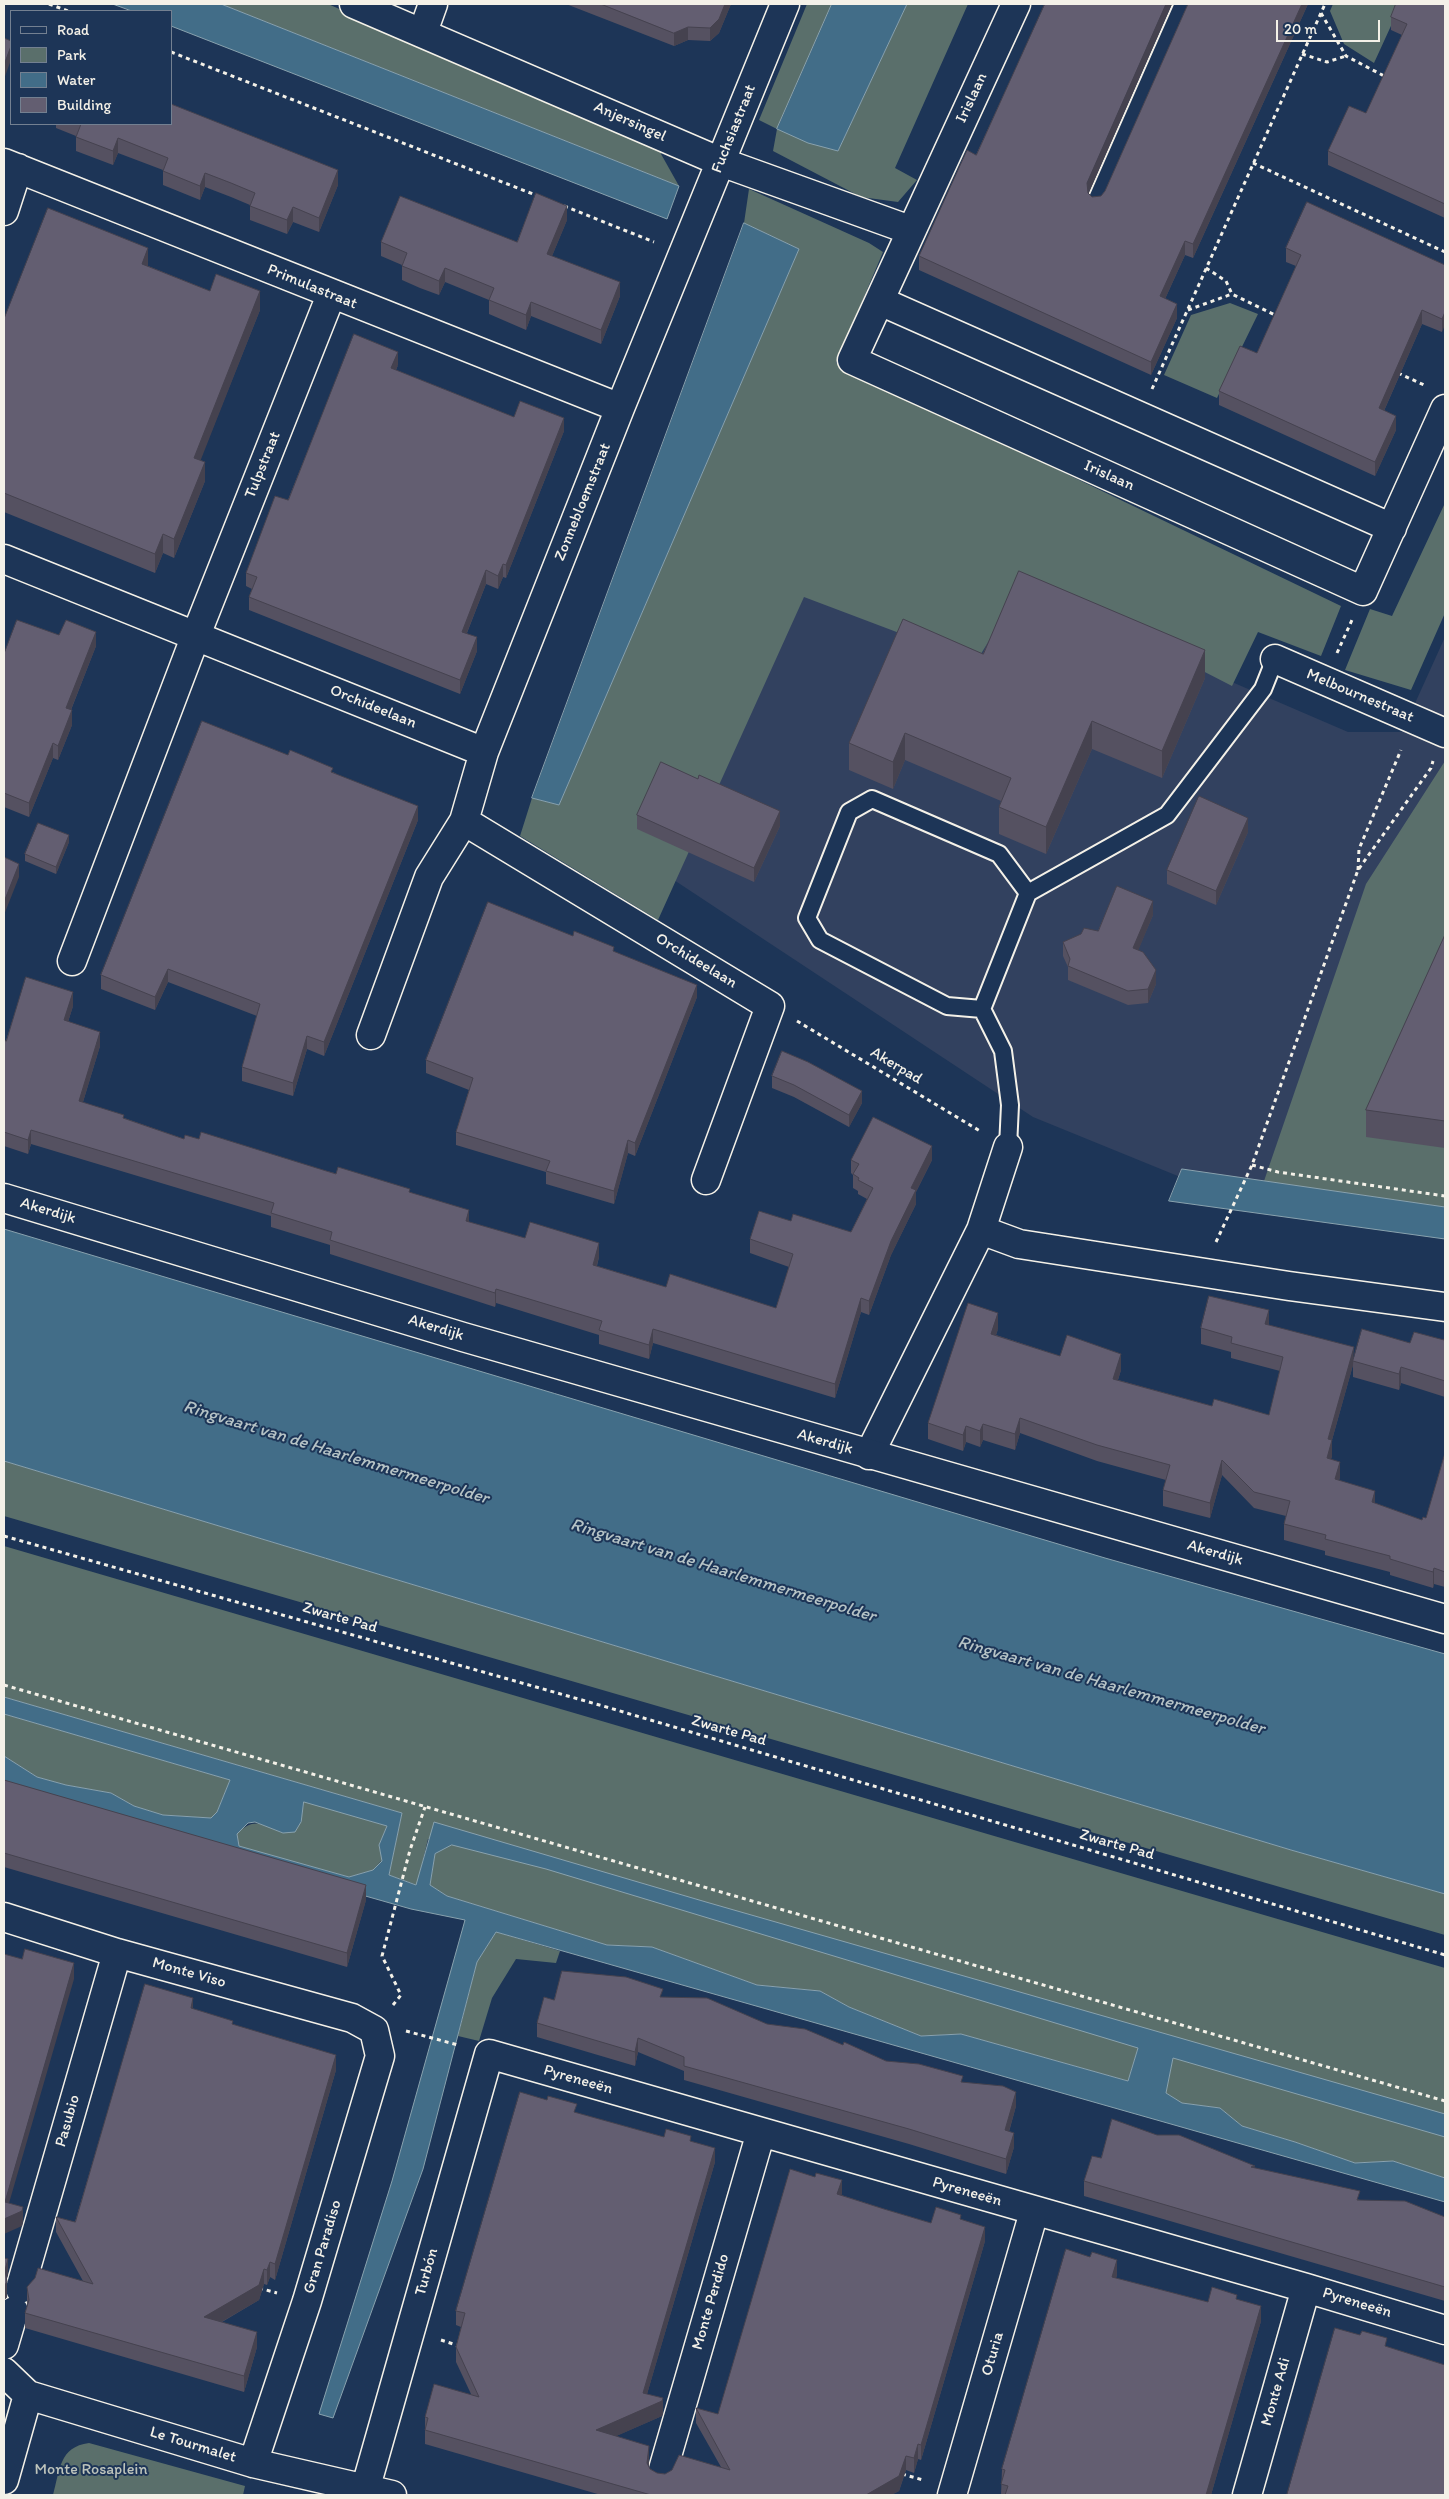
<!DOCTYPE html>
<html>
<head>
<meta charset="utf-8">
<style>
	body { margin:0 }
	#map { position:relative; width:1449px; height:2499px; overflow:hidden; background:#1d3557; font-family:Itim,sans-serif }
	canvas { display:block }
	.frame { position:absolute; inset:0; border:5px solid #f4f1e8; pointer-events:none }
	.legend { position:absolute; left:10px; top:10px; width:162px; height:115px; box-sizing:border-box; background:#1d3557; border:1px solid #738091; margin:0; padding:6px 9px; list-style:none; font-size:15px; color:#f4f1e8 }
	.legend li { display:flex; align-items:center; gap:10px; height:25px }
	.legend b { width:25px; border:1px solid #738091 }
	.scale { position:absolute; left:1276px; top:20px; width:104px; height:22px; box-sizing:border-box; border:2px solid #f4f1e8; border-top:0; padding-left:6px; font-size:15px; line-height:18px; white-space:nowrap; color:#f4f1e8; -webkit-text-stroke:4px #1d3557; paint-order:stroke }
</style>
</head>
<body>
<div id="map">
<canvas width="1449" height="2499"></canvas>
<div class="frame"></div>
<ul class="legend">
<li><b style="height:6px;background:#1d3557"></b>Road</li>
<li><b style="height:14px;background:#5a6f6b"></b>Park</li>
<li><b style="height:14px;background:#426d88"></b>Water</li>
<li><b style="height:14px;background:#635e71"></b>Building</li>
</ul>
<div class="scale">20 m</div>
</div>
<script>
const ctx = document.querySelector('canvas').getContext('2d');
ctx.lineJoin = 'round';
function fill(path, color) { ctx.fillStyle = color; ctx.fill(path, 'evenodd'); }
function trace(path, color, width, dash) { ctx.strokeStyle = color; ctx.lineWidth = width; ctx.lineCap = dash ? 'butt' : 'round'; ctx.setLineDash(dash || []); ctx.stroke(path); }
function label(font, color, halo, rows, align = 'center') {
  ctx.font = font + ' Itim,sans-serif'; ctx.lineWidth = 4; ctx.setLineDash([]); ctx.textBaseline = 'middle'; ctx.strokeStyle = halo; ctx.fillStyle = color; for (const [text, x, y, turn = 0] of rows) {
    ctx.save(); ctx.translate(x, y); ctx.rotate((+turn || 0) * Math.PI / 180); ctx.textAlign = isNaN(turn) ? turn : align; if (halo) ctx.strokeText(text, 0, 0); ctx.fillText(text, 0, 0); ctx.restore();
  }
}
const built = new Path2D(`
	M793,493L1348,732H1402L1445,637V1222L1195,1183L1033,1117L633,853Z`);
const green = new Path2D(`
	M221,4H328L467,65L664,145L661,154L679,186Z
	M807,4H832L777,129L838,151L907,4H968L895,168L917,180L898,202L861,197L773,151L777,129L759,120Z
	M1333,4H1401L1374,63L1344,44L1330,11Z
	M749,189L869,243L883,252L836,363L1341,606L1321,656L1258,632L1232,686L1026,580L976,662L804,597L658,920L520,836L532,798L559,805L799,249L744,223Z
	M1230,303L1258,314L1217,398L1164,375L1191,315Z
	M1445,503V613L1411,690L1345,670L1370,609L1392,616Z
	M1445,761V1207L1264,1181L1366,884Z
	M4,1461L1291,1850L1445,1894V1935L4,1516Z
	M4,1546L1445,1968V2178L1393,2161L1355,2163L1295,2142L1242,2126L1220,2108L1181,2103L1166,2093L1138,2048L1128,2081L961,2034L921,2036L849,2007L820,1991L757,1985L652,1947L607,1945L447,1896L430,1885L435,1854L451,1844L428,1839L417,1885L389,1875L402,1813L4,1697Z
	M4,1714L230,1780L217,1812L211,1818L163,1815L134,1806L111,1793L66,1785L37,1777L4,1756Z
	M304,1801L387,1826L379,1845L382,1860L373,1870L349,1877L239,1847L237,1834C255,1816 262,1825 283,1833L301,1822Z
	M496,1932L560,1951L556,1963L516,1959L492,1998L479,2041L458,2036L477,1962Z
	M89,2443L245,2486L243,2495H53C60,2470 59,2447 89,2443Z`);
const water = new Path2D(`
	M113,4H221L679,186L667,219L171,26V11H132Z
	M832,4H907L838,151L808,143L777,129Z
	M744,223L799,249L559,805L532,798Z
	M1182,1169L1445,1207V1239L1169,1201Z
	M4,1229L1105,1558L1445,1654V1894L1291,1850L4,1461Z
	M4,1697L402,1813L389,1875L416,1885L434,1822L706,1902L1445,2114V2137L1173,2058L1166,2093L1182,2103L1220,2108L1242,2126L1295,2142L1355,2163L1393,2161L1445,2178V2202L496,1932L477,1962L423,2169L333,2418L319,2414L392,2181L465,1920L411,1909L4,1793V1756L37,1777L66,1785L111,1793L134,1806L163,1815L211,1818L217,1812L230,1780L4,1714ZM304,1802L387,1826L379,1845L382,1861L373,1870L349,1877L239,1846L237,1834L248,1823L255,1822L283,1833L295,1832L301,1822ZM452,1845L546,1869L1138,2048L1128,2081L961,2034L921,2036L849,2007L820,1991L757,1985L652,1947L607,1945L447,1896L430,1885L435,1854Z`);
const path = new Path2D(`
	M49,4L68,11
	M1321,13L1346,56L1386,77
	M171,52L538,196
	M1302,54L1327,62L1346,56
	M1253,163L1445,252
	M564,206L654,242
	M1206,268L1226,281L1232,294L1277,316
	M1188,310L1232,294
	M1398,373L1424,385
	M1152,389L1325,4
	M1337,653L1352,620
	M1358,870L1359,849L1401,750
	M797,1021L980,1131
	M1252,1165L1278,1172L1445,1196
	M1216,1242L1252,1165L1358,870L1431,768L1433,761
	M4,1536L603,1706L1445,1955
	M4,1685L1445,2101
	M393,2005L401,1995L382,1956L410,1850L425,1807
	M406,2031L458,2045
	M259,2288L277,2293
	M441,2340L459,2346
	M902,2474L923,2480`);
const lane = new Path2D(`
	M1096,201L1183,4
	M982,1009L947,1006L820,940L807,918L849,812L872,799L999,854L1028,893
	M1008,1147L1010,1105L1003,1051L982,1009L1028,893L1167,815L1263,689L1275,659`);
const street = new Path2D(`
	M354,4L721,162L910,230
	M1016,4L852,360L1363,591L1445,409
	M423,32L433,4
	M4,163L620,408
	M4,211L18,168
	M880,301L1392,528
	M4,559L484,752L464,821L770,1006L706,1180
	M1275,659L1445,733
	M484,752L620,408L785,4
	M72,961L196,635L331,295
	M371,1035L429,877L464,821
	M981,1230L1019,1244L1289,1286L1445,1307
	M869,1455L981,1230L1008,1147
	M4,1917L117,1953L352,2018L374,2030L380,2056L307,2301L253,2463
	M20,2289L117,1953
	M4,2345L14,2311
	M4,2372L28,2395L253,2463L392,2495
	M662,2473L761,2132
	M4,2480L28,2395
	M365,2490L489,2054L1306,2288L1445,2330
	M952,2495L1034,2212
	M1247,2495L1306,2288`);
const secondary = new Path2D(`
	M4,1198L463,1337L1445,1619`);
const wall = new Path2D(`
	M566,4H731L719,33L710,41L688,40L674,46Z
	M1188,4H1308L1193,258L1185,255L1165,299L1177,318L1151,375L919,270V256L976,155L1088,193L1092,197L1101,196L1105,191Z
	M1445,4V218L1328,165V151L1366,113L1402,35L1391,30V17Z
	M56,124H171L338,185L319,232L293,222L287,234L250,220V205L231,197L205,187L200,200L163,185V170L118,153L113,165L76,151V136L56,128Z
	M567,220L552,256L620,296L601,344L531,316L526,330L489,314V300L445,282L439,295L420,288L402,280V265L381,256V242H517Z
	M1286,248L1445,265L1442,332L1422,324L1384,411L1396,430L1375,476L1219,405V391L1257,353L1296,266L1286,262Z
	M148,266L210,291L260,310L200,460L205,481L174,558L163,553L155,573L4,512V319Z
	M398,365L396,370L514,417L564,431L506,578L503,577L498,589L486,584L467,633L477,651L460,694L249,610V597L252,589L246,586V573L288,500Z
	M59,635L96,646L71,710L72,725L58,760L53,758L29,817L4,807V654Z
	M983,654L1205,678L1162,778L1092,749L1046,854L999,834V807L1001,801L905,760L893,789L849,770V743Z
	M333,772L418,820L324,1056L307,1049L293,1096L242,1081V1067L257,1016L168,982L155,1010L101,989V975Z
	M637,815L780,826L754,882L637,829Z
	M1248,832L1216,905L1167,884V870Z
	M69,842L56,874L25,861V854Z
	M1153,915L1138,950L1156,984L1148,1003L1128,1005L1068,980V967L1063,956V942L1098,931Z
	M1445,935V1148L1366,1137V1110Z
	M614,952L697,997L635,1156L628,1153L614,1204L546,1184V1172L456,1145V1132L469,1090L426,1073V1060Z
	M73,1006L68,1022L100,1046L83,1102L124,1118L184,1139H199L410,1192L469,1222L525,1238L599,1257L597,1266L666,1287L776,1308L789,1267L750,1253V1239L791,1221L851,1232L867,1199L858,1194V1191L853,1188V1175L851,1173V1160H932L916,1192V1204L891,1255L869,1315L861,1312L835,1398L653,1343L649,1359L599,1344V1335L496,1303L495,1307L330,1254V1245L271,1227V1216L31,1144L28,1154L4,1146V1040L6,1041Z
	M772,1076L862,1103L849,1127L794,1097L772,1088Z
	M1269,1325L1354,1359L1410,1343L1444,1340L1445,1336V1397L1401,1383L1399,1390L1353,1377V1365L1332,1440V1456L1331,1459L1340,1477L1339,1481L1375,1503L1422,1520L1426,1518L1445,1453V1587L1434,1584L1433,1588L1390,1575V1572L1325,1555V1551L1284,1540V1524L1286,1516L1254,1508L1222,1475L1210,1518L1163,1506V1490L1166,1480L1097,1461L1020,1433L1015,1450L983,1440L980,1447L966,1442L963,1451L928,1439V1423L998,1329L996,1335L1060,1356L1121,1370L1118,1380L1212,1406L1269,1415L1280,1371L1231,1358V1352L1201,1344V1328Z
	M4,1780L366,1900L347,1967L4,1867Z
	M663,1998L767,2024L843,2045L886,2061L963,2083L1016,2106L1009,2132L1014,2147L1006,2174L909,2144L684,2080V2071L638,2052L635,2066L537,2037V2023L554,2000Z
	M193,2009L233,2024L336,2070L275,2280L270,2277L267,2285L264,2284L259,2300L222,2322L257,2347L244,2392L25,2328V2313L27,2306V2287L35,2278L83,2281L56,2232V2217L75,2222Z
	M577,2113L664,2137L691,2141L715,2162L647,2394L663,2413L662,2416L616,2436L649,2461V2466L650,2469L657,2473L665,2474L721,2467L696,2423V2408L718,2414L842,2194L841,2195L884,2209L931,2223L961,2220L985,2241L921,2460L918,2459L914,2473L906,2470L899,2491L891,2495H601L425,2444V2417L471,2394L456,2362V2347L461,2327L456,2325V2311Z
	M1101,2158L1255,2168L1360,2200L1445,2217V2301L1084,2196V2181Z
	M1090,2257L1117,2275L1116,2278L1208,2302L1237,2299L1261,2321L1211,2495H1001L1002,2469Z`);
const shadedWall = new Path2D(`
	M725,4H731L719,33L710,41V28Z
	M1166,4H1172L1087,197V183Z
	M1302,4H1308L1193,258V244Z
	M688,27V40L674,46V33Z
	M11,46V60L4,79V65Z
	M118,138V153L113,165V151Z
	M338,170V185L319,232V218Z
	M205,173V187L200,200V186Z
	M567,206V220L547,268V254Z
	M293,207V222L287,234V220Z
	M1185,241V255L1160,310V296Z
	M148,248V267L142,264Z
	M445,268V282L439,295V281Z
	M620,282V296L601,344V330Z
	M260,291V310L194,477V458Z
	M531,302V316L526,330V315Z
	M1177,304V318L1151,375V362Z
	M1422,310V324L1379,422V408Z
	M1445,312V325L1442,332V319Z
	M398,352V365L391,382V368Z
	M1396,416V430L1375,476V462Z
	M564,418V431L506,578V565Z
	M205,462V481L174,558V539Z
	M163,534V553L155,573V554Z
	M503,564V577L498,589V576Z
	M486,570V584L462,645V632Z
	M96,632V646L66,722V708Z
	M477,637V651L460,694V680Z
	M1205,650V678L1162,778V751Z
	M72,710V725L58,760V746Z
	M1092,721V749L1046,854V827Z
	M905,733V760L893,789V762Z
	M53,743V758L29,817V803Z
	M418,806V820L324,1056V1042Z
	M780,811V826L754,882V868Z
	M1248,818V832L1216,905V891Z
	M69,835V842L56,874V867Z
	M19,864V877L4,915V902Z
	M1153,901V915L1133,963V948Z
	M168,969V982L155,1010V997Z
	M1156,970V984L1148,1003V989Z
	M697,985V997L635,1156V1143Z
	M73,992V1006L64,1034V1020Z
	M100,1032V1046L79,1115V1101Z
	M307,1036V1049L293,1096V1083Z
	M862,1091V1103L849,1127V1115Z
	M31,1130V1144L28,1154V1140Z
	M628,1140V1153L614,1204V1191Z
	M932,1146V1160L916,1192V1204L891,1255L869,1315V1301L891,1241L911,1188Z
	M469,1210V1224L466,1221Z
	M599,1243V1257L593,1278V1265Z
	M496,1289V1303L495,1307V1293Z
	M861,1298V1312L835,1398V1384Z
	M1269,1310V1326L1265,1324Z
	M998,1313V1329L991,1350V1334Z
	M653,1329V1343L649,1359V1345Z
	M1354,1347L1353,1365L1330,1447L1332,1440V1456L1327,1473L1328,1439Z
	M1121,1354V1370L1113,1395V1379Z
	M1401,1367V1383L1399,1390V1374Z
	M1020,1418V1433L1015,1450V1434Z
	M983,1424V1440L980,1447V1431Z
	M966,1426V1442L963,1451V1435Z
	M1222,1460V1475L1210,1518V1503Z
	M1340,1462V1477L1335,1495V1479Z
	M1375,1491V1507L1372,1502Z
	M1434,1568V1584L1433,1588V1572Z
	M366,1885V1900L347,1967V1953Z
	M74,1963V1979L5,2217V2202Z
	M193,1998V2014L191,2008Z
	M638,2038V2052L635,2066V2052Z
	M336,2055V2070L275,2280V2264Z
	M1016,2092V2106L1005,2145V2130Z
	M1014,2133V2147L1006,2174V2159Z
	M715,2148V2162L643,2408V2393Z
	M842,2180V2194L837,2209V2194Z
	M23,2207V2222L22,2226L4,2234V2219Z
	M985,2227V2241L921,2460V2445Z
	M8,2259V2275L5,2284L7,2282V2297L4,2301L5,2270Z
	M1117,2260V2275L1112,2291V2277Z
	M270,2262V2277L267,2285V2270Z
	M264,2269V2284L259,2300L204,2332V2317Z
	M1261,2306V2321L1211,2495H1206Z
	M257,2332V2347L244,2392V2376Z
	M663,2398V2413L662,2416L596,2445V2430Z
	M918,2444V2459L914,2473V2458Z
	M649,2446V2461L647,2477V2463Z
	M906,2456V2470L899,2491L891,2495H866Z`);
const building = new Path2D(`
	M601,4H725L719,19L710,28L688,27L674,33Z
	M1045,4H1166L1087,183L1088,193L1092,197L1101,196L1105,191L1188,4H1302L1193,244L1185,241L1160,296L1177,304L1151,362L919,256L967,150L976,155Z
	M1396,4H1445V204L1328,151L1349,106L1366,113L1407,24L1391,17Z
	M4,38L11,41V46L4,65Z
	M171,104L338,170L319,218L293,207L287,220L250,206L255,193L231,183L205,173L200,186L163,171L168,158L118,138L113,151L76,137L81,124H171Z
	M536,193L567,206L547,254L620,282L601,330L531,302L526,315L489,300L494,288L445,268L439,281L420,273L402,266L407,253L381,242L400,196L517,242Z
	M1307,202L1445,265V312L1442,319L1422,310L1379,408L1396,416L1375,462L1219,391L1240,346L1257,353L1301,255L1286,248Z
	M48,208L148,248L142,264L210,291L216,274L260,291L194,458L205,462L174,539L163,534L155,554L4,493V319Z
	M354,334L398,352L391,368L514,417L520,401L564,418L506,565L503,564L498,576L486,570L462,632L477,637L460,680L249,597L257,577L246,573L275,496L288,500Z
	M1019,571L1205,650L1162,751L1092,721L1046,827L999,807L1011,778L905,733L893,762L849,743L903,619L983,654Z
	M17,620L59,635L66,620L96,632L66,708L72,710L58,746L53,743L29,803L4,793V654Z
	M202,721L288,755L290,750L333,768L331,772L418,806L324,1042L307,1036L293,1083L242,1067L260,1004L168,969L155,997L101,975Z
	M661,762L698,779L699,775L780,811L754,868L637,815Z
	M1199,796L1248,818L1216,891L1167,870Z
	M38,823L69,835L56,867L25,854Z
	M4,857L19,864L4,902Z
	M1117,886L1153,901L1133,948L1143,952L1156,970L1148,989L1128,991L1068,966L1070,959L1063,942L1081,934L1084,928L1098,931Z
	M488,902L573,936L574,931L614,947L613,951L697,985L635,1143L628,1140L614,1191L546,1171L550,1161L456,1132L473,1078L426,1060Z
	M1445,935V1121L1366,1110Z
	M26,977L73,992L64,1020L100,1032L79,1101L124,1115L123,1118L184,1139L185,1135L199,1139L201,1132L336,1174L338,1167L410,1189L409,1192L469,1210L466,1221L525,1238L530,1222L599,1243L593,1265L666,1287L670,1274L776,1308L793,1254L750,1239L759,1211L791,1221L793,1214L851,1232L873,1188L858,1180L859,1178L853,1174L859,1164L851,1160L873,1117L932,1146L911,1188L916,1190L891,1241L869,1301L861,1298L835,1384L653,1329L649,1345L599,1330L602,1321L496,1289L495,1293L330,1240L332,1232L271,1213L274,1203L31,1130L28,1140L4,1132V1040L6,1041Z
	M782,1051L808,1062L862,1091L849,1115L794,1085L772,1076Z
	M1209,1296L1269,1310L1265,1324L1354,1347L1328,1439L1332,1440L1327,1458L1340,1462L1335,1479L1375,1491L1372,1502L1422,1520L1423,1517L1426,1518L1445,1453V1572L1434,1568L1433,1572L1390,1559V1556L1325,1539L1326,1535L1284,1524L1290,1501L1254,1492L1222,1460L1210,1503L1163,1490L1170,1465L1097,1445L1020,1418L1015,1434L983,1424L980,1431L966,1426L963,1435L928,1423L968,1303L998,1313L991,1334L1060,1356L1067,1335L1121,1354L1113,1379L1212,1406L1214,1399L1269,1415L1283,1357L1231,1343L1232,1337L1201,1328Z
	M1362,1329L1410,1343L1414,1332L1444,1340L1445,1336V1381L1401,1367L1399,1374L1353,1361Z
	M4,1780L366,1885L347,1953L4,1853Z
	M25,1949L74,1963L5,2202L23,2207L22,2211L4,2219V1954L22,1959Z
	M562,1971L626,1977L663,1989L660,1997L707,1998L767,2024L805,2029L843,2045L844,2042L886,2061L919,2064L963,2076L961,2082L1003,2086L1016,2092L1005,2130L1014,2133L1006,2159L909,2129L684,2066V2057L638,2038L635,2052L537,2023L544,1997L554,2000Z
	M145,1984L193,1998L191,2008L233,2021L232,2024L336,2055L275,2264L270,2262L267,2270L264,2269L259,2285L204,2317L257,2332L244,2376L25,2313L29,2300L27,2287L35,2278L38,2268L93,2284L56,2217L75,2222Z
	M520,2092L547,2100L548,2096L577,2104L574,2112L664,2137L666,2129L691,2136L690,2141L715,2148L643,2393L663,2398L662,2401L596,2430L649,2446L647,2463L650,2469L657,2473L665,2474L672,2470L679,2455L730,2470L696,2408L718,2414L790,2169L815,2177L816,2173L842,2180L837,2194L884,2209L931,2223L936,2207L961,2215L960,2219L985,2227L921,2445L918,2444L914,2458L906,2456L899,2476L866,2495H651L425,2430L428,2418L425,2417L434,2384L479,2397L456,2347L465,2313L456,2311Z
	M1112,2119L1157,2135H1179L1255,2166L1251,2167L1360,2191L1357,2200L1405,2201L1445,2217V2287L1084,2181L1092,2156L1101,2158Z
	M1066,2249L1090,2257L1092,2252L1117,2260L1112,2277L1208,2302L1212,2287L1237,2295L1236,2299L1261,2306L1206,2495H1005L1008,2486L1001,2484L1005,2470L1002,2469Z
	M4,2258L8,2259L5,2270L7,2282L4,2286Z
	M1335,2328L1360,2335L1362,2331L1387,2338L1385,2346L1445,2365V2495H1287Z`);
const streetNames = [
	["Irislaan",972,98,-65],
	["Anjersingel",630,122,24],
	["Fuchsiastraat",734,129,-68],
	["Primulastraat",312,287,22],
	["Tulpstraat",263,465,-68],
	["Irislaan",1109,476,24],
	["Zonnebloemstraat",583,502,-68],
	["Melbournestraat",1360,696,23],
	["Orchideelaan",373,707,22],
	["Orchideelaan",696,961,31],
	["Akerpad",896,1066,31],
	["Akerdijk",48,1211,17],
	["Akerdijk",436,1328,17],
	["Akerdijk",825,1442,16],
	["Akerdijk",1215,1553,16],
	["Zwarte Pad",340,1618,16],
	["Zwarte Pad",729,1731,16],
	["Zwarte Pad",1117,1845,16],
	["Monte Viso",189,1973,16],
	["Pyreneeën",578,2080,16],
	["Pasubio",68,2121,-74],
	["Pyreneeën",967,2192,16],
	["Gran Paradiso",323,2247,-73],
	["Turbón",427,2272,-74],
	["Monte Perdido",711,2302,-74],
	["Pyreneeën",1357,2303,17],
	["Oturia",993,2354,-74],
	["Monte Adi",1276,2392,-74],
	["Le Tourmalet",193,2445,17]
];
const parkNames = [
	["Monte Rosaplein",91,2470]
];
const waterNames = [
	["Ringvaart van de Haarlemmermeerpolder",336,1453,17],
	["Ringvaart van de Haarlemmermeerpolder",723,1571,17],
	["Ringvaart van de Haarlemmermeerpolder",1111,1686,16]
];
fill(built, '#32415f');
fill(green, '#5a6f6b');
fill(water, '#426d88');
trace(water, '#89a2ae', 1);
trace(lane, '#f4f1e8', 20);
trace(street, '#f4f1e8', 31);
trace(secondary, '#f4f1e8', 31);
trace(path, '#f4f1e8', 3, [4, 4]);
trace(lane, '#1d3557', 16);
trace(street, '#1d3557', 28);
trace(secondary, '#1d3557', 28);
fill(wall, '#555161');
fill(shadedWall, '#45424f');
fill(building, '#635e71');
trace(building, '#45424f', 1);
label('16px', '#f4f1e8', '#1d3557', streetNames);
label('16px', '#bec4bc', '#1d3557', parkNames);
label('italic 18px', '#b6c3c6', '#1d3557', waterNames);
</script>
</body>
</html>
